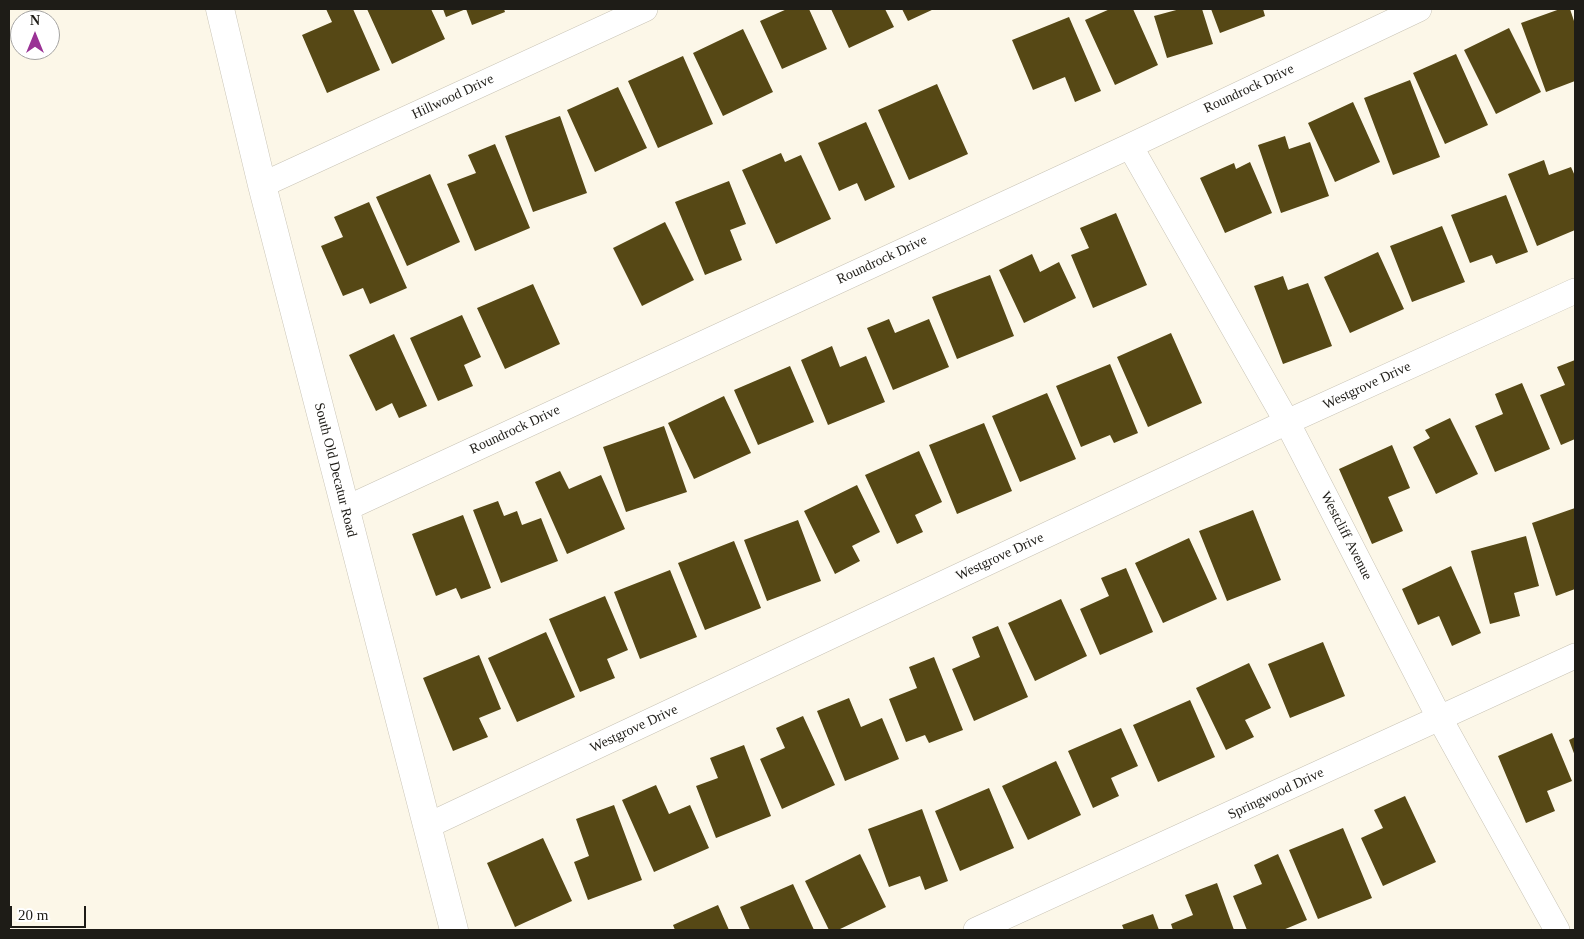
<!DOCTYPE html>
<html>
<head>
<meta charset="utf-8">
<style>
	body { margin:0 }
	#map { position:relative; width:1584px; height:939px; overflow:hidden; background:#fcf7e8; font-family:Georgia,serif }
	canvas { display:block }
	.frame { position:absolute; inset:0; border:10px solid #1e1c17; pointer-events:none }
	.north { position:absolute; left:10px; top:10px; width:50px; height:50px; box-sizing:border-box; background:#fff; border:1px solid #a5a4a2; border-radius:50%; rotate:0deg; font-size:14px; font-weight:700; line-height:20px; text-align:center; color:#1e1c17 }
	.north::after { content:''; display:block; margin:auto; width:18px; height:22px; background:#9a3295; clip-path:polygon(50% 0,100% 100%,50% 72%,0 100%) }
	.scale { position:absolute; left:10px; top:906px; width:76px; height:22px; box-sizing:border-box; border:2px solid #1e1c17; border-top:0; padding-left:6px; font-size:15px; line-height:18px; white-space:nowrap; color:#1e1c17; -webkit-text-stroke:4px #fff; paint-order:stroke }
</style>
</head>
<body>
<div id="map">
<canvas width="1584" height="939"></canvas>
<div class="frame"></div>
<div class="north">N</div>
<div class="scale">20 m</div>
</div>
<script>
const ctx = document.querySelector('canvas').getContext('2d');
ctx.lineJoin = 'round';
function fill(path, color) { ctx.fillStyle = color; ctx.fill(path, 'evenodd'); }
function trace(path, color, width, dash) { ctx.strokeStyle = color; ctx.lineWidth = width; ctx.lineCap = dash ? 'butt' : 'round'; ctx.setLineDash(dash || []); ctx.stroke(path); }
function label(font, color, halo, rows, align = 'center') {
  ctx.font = font + ' Georgia,serif'; ctx.lineWidth = 5; ctx.setLineDash([]); ctx.textBaseline = 'middle'; ctx.strokeStyle = halo; ctx.fillStyle = color; for (const [text, x, y, turn = 0] of rows) {
    ctx.save(); ctx.translate(x, y); ctx.rotate((+turn || 0) * Math.PI / 180); ctx.textAlign = isNaN(turn) ? turn : align; if (halo) ctx.strokeText(text, 0, 0); ctx.fillText(text, 0, 0); ctx.restore();
  }
}
const building = new Path2D(`
	M326,9H353L380,70L327,93L302,35L332,22Z
	M367,9H431L445,39L392,64Z
	M443,9H504L505,12L472,25L466,9L446,17Z
	M787,9H809L827,49L782,69L760,21Z
	M831,9H885L894,27L849,48Z
	M902,9H934L908,21Z
	M1110,9H1133L1158,65L1115,85L1085,20Z
	M1180,9H1202L1213,44L1167,58L1154,16Z
	M1211,9H1263L1265,16L1220,33Z
	M1560,9H1570L1575,24V81L1546,92L1521,23Z
	M1069,17L1101,91L1075,102L1065,77L1033,90L1012,40Z
	M1509,28L1541,92L1496,114L1464,50Z
	M743,29L773,92L723,116L693,53Z
	M1456,54L1488,125L1445,144L1413,73Z
	M683,56L713,124L658,148L628,81Z
	M1410,80L1440,157L1393,175L1364,98Z
	M937,84L968,154L909,180L878,110Z
	M618,87L647,148L595,172L567,110Z
	M1353,102L1380,162L1335,182L1308,123Z
	M560,116L587,193L533,212L505,136Z
	M866,122L895,187L865,201L857,183L839,191L818,143Z
	M1285,136L1289,149L1310,142L1329,196L1281,213L1258,145Z
	M495,144L530,228L475,251L447,184L476,173L468,155Z
	M781,153L785,162L801,155L831,219L776,244L742,170Z
	M1544,160L1549,175L1571,167L1575,176V230L1537,246L1508,174Z
	M1250,162L1272,213L1225,233L1200,178L1234,163L1236,169Z
	M430,174L460,242L407,266L376,197Z
	M729,181L746,224L730,230L742,260L705,275L675,202Z
	M1506,195L1528,252L1496,264L1492,255L1470,263L1451,215Z
	M369,202L407,288L370,304L363,288L343,296L321,246L343,237L334,217Z
	M1116,213L1147,285L1093,308L1071,255L1089,248L1080,228Z
	M665,222L694,280L642,306L613,248Z
	M1442,226L1465,282L1412,302L1390,246Z
	M1378,252L1404,309L1350,333L1324,277Z
	M1032,254L1040,272L1059,262L1076,298L1024,323L999,270Z
	M990,275L1014,336L957,359L932,297Z
	M1283,276L1288,290L1308,283L1332,346L1283,364L1254,286Z
	M533,284L560,344L505,369L477,308Z
	M462,315L481,357L464,365L473,386L438,401L410,338Z
	M889,319L895,333L929,319L949,367L893,390L867,328Z
	M1171,333L1202,403L1148,427L1117,357Z
	M394,334L427,406L399,418L392,403L376,411L349,355Z
	M832,346L840,367L866,356L885,402L828,425L801,360Z
	M1575,360V439L1561,445L1540,395L1565,385L1557,367Z
	M1110,364L1138,433L1114,443L1110,435L1081,447L1056,386Z
	M790,366L814,422L758,445L734,390Z
	M1522,383L1550,449L1495,472L1475,426L1503,414L1495,394Z
	M1047,393L1076,459L1020,482L992,416Z
	M724,396L751,453L694,479L668,423Z
	M1450,418L1478,474L1436,494L1413,447L1430,438L1425,430Z
	M984,423L1012,491L957,514L929,445Z
	M664,426L687,492L626,512L603,447Z
	M1392,445L1410,488L1388,497L1403,531L1372,544L1339,469Z
	M919,451L942,502L915,515L923,532L897,544L865,475Z
	M560,471L569,489L601,475L625,529L567,554L535,482Z
	M857,485L880,532L852,546L860,561L835,574L804,511Z
	M498,501L504,516L517,511L522,525L541,518L558,561L501,583L473,510Z
	M1575,508V589L1556,596L1532,523Z
	M1253,510L1281,580L1227,601L1199,531Z
	M463,515L491,588L461,599L456,588L436,596L412,534Z
	M798,520L821,581L767,601L744,540Z
	M1526,536L1539,586L1514,593L1520,616L1490,624L1471,551Z
	M1189,538L1217,599L1163,623L1135,563Z
	M734,541L761,608L705,630L678,563Z
	M1451,566L1481,633L1452,646L1439,616L1418,625L1402,589Z
	M1126,568L1153,632L1100,655L1080,609L1109,596L1101,578Z
	M670,570L697,637L640,659L614,592Z
	M605,596L628,650L607,659L615,678L580,692L549,619Z
	M1061,599L1087,656L1035,681L1008,623Z
	M998,626L1028,697L974,721L952,669L980,657L972,637Z
	M546,632L575,697L517,722L488,658Z
	M1323,642L1345,696L1290,718L1268,664Z
	M479,655L501,709L479,718L488,737L453,751L423,678Z
	M934,657L963,730L929,743L925,735L906,742L889,699L917,688L909,667Z
	M1249,663L1271,708L1245,720L1254,737L1226,750L1196,688Z
	M849,698L861,727L882,718L899,759L845,781L817,711Z
	M1190,700L1215,757L1158,782L1133,725Z
	M803,716L835,785L782,809L760,759L785,748L776,728Z
	M1121,728L1138,766L1111,778L1119,796L1093,808L1068,751Z
	M1552,733L1572,781L1547,791L1555,811L1526,823L1498,756Z
	M1575,737V756L1569,740Z
	M744,745L771,816L716,838L696,786L718,778L710,758Z
	M1056,761L1081,815L1028,840L1002,786Z
	M656,785L669,814L690,805L709,848L654,872L622,800Z
	M989,788L1014,848L960,871L935,811Z
	M1405,796L1436,862L1383,886L1361,838L1383,828L1374,810Z
	M614,805L642,880L588,900L574,862L589,856L576,819Z
	M922,809L948,881L925,890L920,876L889,887L868,829Z
	M1343,828L1372,898L1318,919L1289,850Z
	M543,838L572,901L515,927L487,863Z
	M860,854L886,907L838,930H829L805,881Z
	M1278,854L1307,920L1283,930H1247L1233,896L1262,884L1254,865Z
	M1217,883L1234,930H1173L1171,924L1193,915L1185,895Z
	M793,884L814,930H750L740,907Z
	M718,905L729,930H675L673,925Z
	M1153,914L1159,930H1124L1122,925Z`);
const street = new Path2D(`
	M1130,146L1287,422L1440,719L1557,930
	M262,185L645,9
	M345,509L1130,146L1419,9
	M427,826L1287,422L1575,291
	M976,930L1575,656`);
const secondary = new Path2D(`
	M220,9L262,185L454,930`);
const streetNames = [
	["Roundrock Drive",1249,89,-25],
	["Hillwood Drive",453,97,-25],
	["Roundrock Drive",882,260,-25],
	["Westgrove Drive",1367,386,-25],
	["Roundrock Drive",515,430,-25],
	["South Old Decatur Road",335,470,76],
	["Westcliff Avenue",1346,536,63],
	["Westgrove Drive",1000,557,-25],
	["Westgrove Drive",634,729,-25],
	["Springwood Drive",1276,794,-25]
];
fill(building, '#564815');
trace(street, '#c8c3b5', 26);
trace(secondary, '#c8c3b5', 29);
trace(street, '#fff', 25);
trace(secondary, '#fff', 28);
label('14px', '#1e1c17', '#fff', streetNames);
</script>
</body>
</html>
